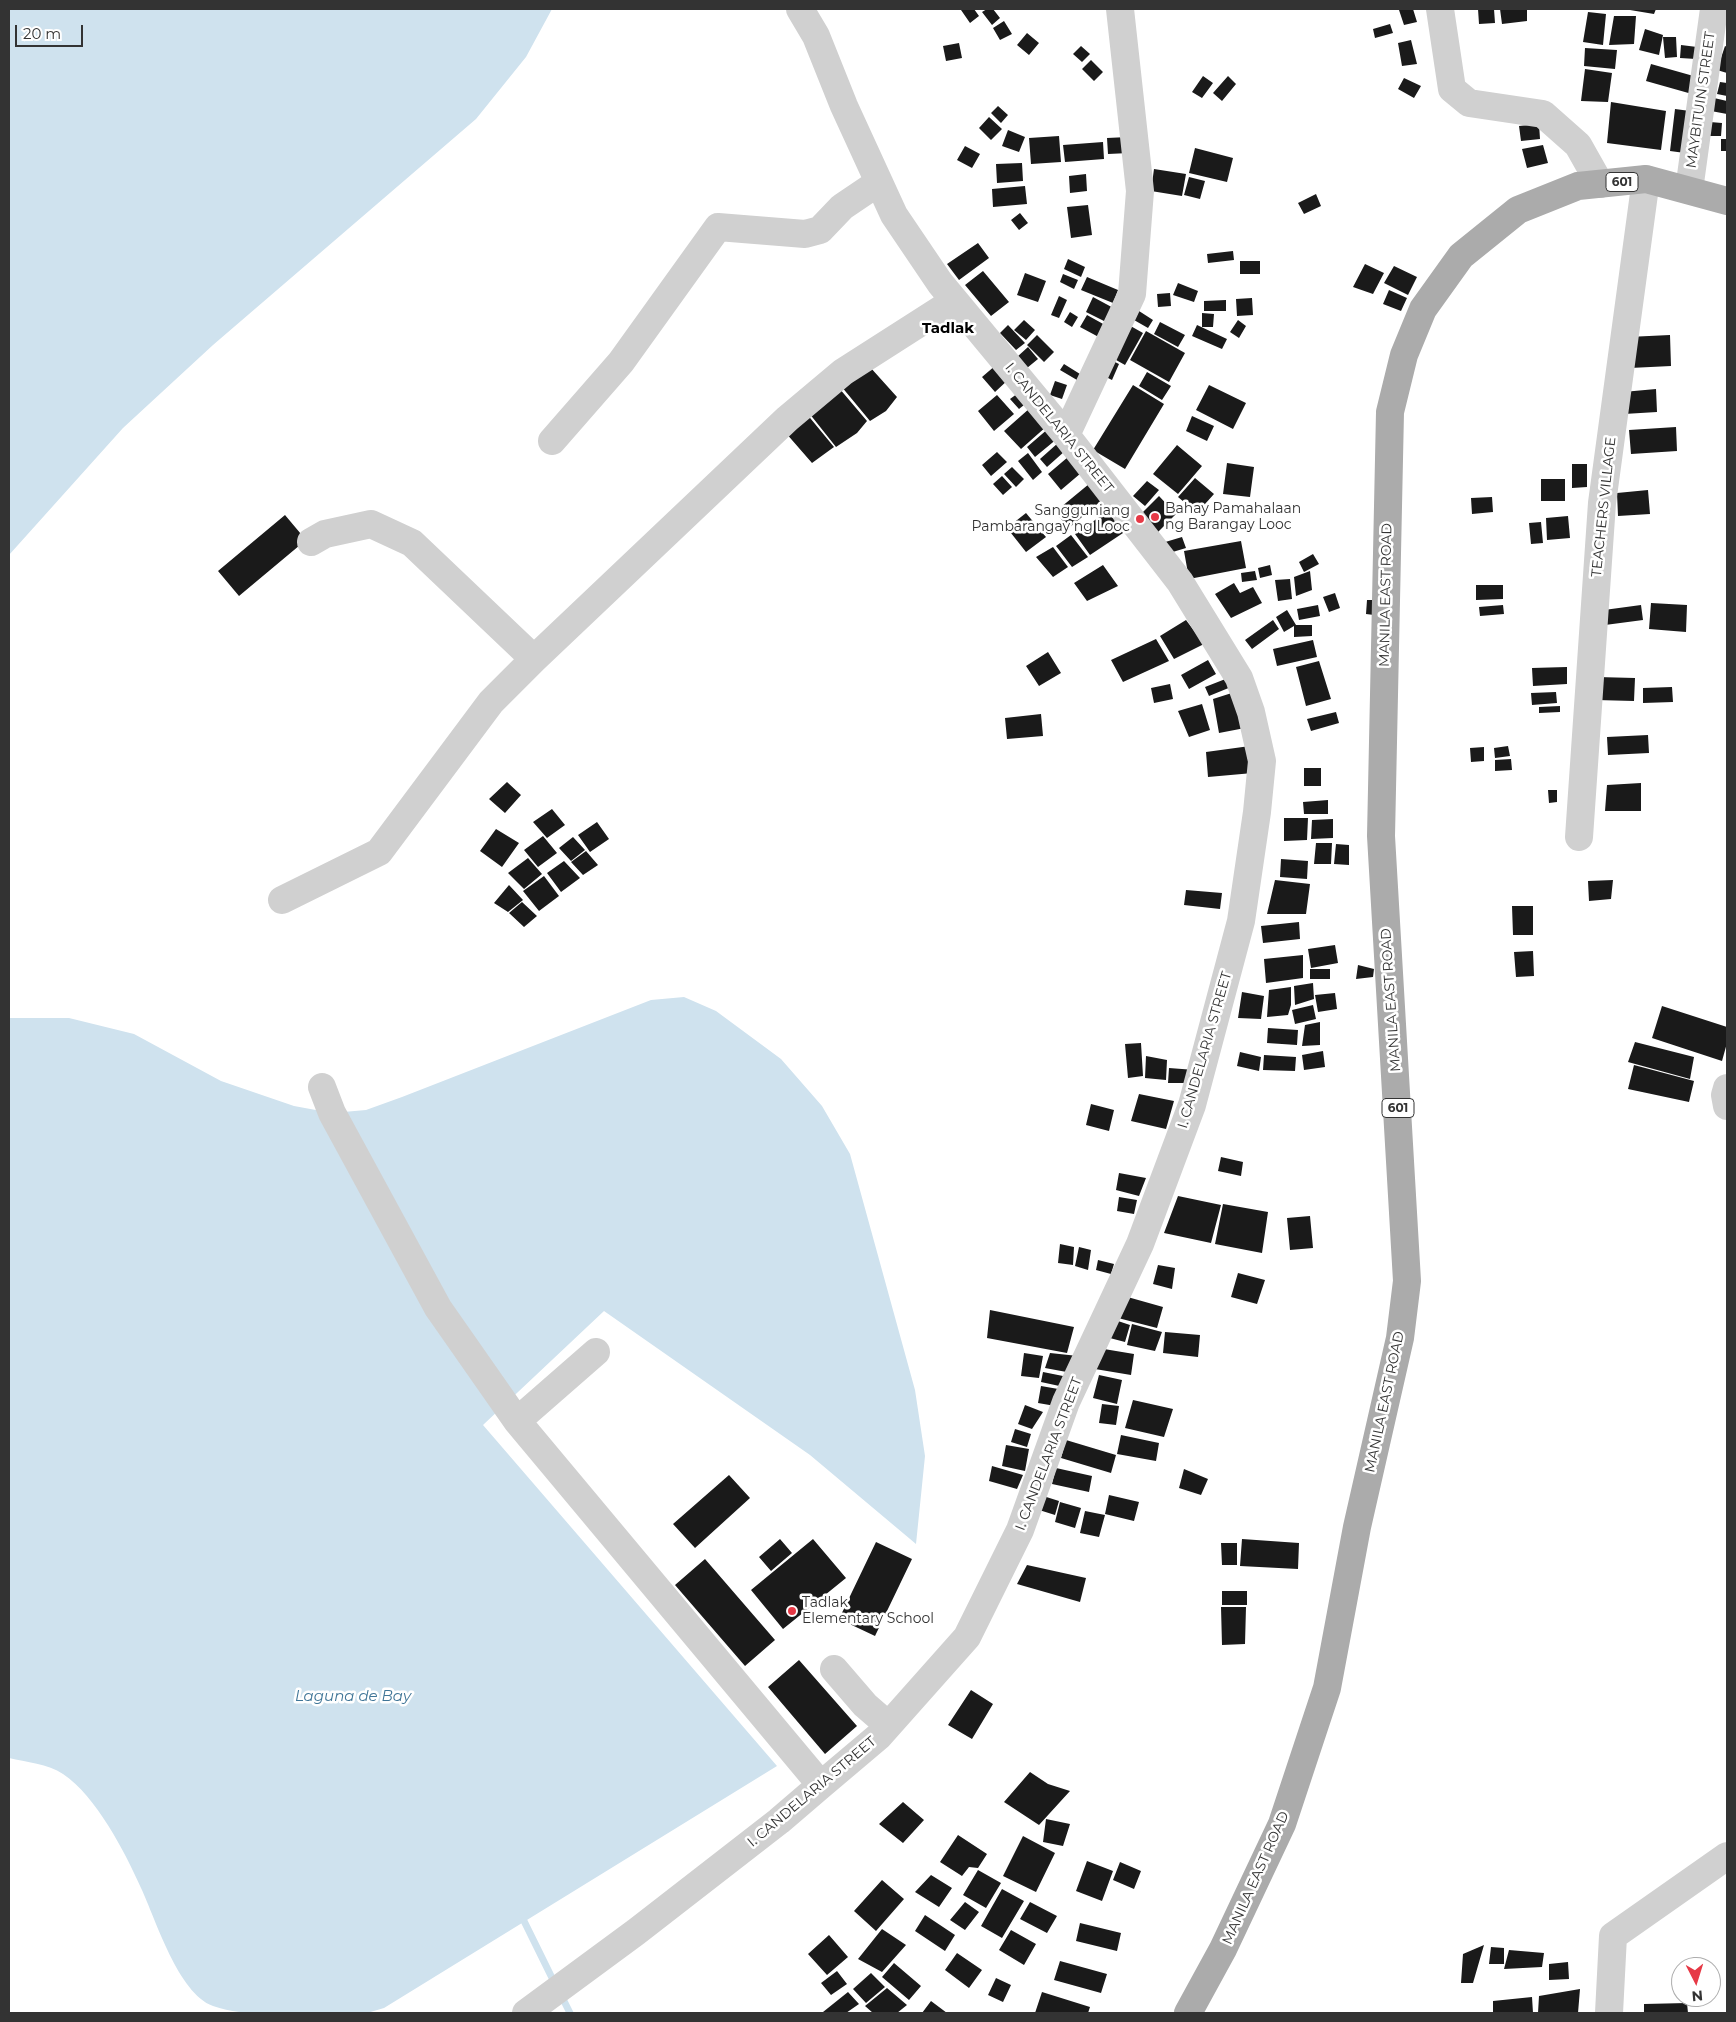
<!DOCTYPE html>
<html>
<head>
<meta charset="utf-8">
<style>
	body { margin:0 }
	#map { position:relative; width:1736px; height:2022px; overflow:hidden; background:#fff; font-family:Montserrat,sans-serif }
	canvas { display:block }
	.frame { position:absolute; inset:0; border:10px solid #333; pointer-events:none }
	.north { position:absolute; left:1671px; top:1957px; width:50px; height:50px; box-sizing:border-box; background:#fff; border:1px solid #adadad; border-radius:50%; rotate:175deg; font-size:14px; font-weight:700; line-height:20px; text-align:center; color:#333 }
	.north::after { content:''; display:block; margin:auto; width:18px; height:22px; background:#e63946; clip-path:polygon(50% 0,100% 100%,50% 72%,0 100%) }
	.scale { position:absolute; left:15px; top:25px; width:68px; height:22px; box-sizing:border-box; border:2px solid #333; border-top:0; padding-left:6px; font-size:15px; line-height:18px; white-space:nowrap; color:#333; -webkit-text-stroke:4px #fff; paint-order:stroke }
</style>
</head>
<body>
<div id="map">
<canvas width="1736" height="2022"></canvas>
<div class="frame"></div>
<div class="north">N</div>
<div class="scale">20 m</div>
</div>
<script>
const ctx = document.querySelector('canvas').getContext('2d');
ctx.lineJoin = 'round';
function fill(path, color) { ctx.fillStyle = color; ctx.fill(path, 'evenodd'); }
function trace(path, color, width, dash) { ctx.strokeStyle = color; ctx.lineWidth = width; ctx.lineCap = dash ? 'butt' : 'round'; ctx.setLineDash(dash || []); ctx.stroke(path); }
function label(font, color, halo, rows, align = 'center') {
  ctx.font = font + ' Montserrat,sans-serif'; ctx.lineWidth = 5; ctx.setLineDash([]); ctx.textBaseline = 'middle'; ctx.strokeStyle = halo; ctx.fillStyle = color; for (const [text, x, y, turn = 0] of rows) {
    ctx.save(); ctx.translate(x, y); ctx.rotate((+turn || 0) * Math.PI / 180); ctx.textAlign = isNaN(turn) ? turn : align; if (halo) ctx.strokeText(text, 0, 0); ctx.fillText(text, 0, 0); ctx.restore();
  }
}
const water = new Path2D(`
	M9,9H552L526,57L476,119L213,345L123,428L9,555Z
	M684,997L716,1011L781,1059L822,1106L850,1154L915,1390L925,1456L916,1544L810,1455L604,1311L483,1425L777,1766L384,2008L367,2013C341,2013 316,2013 291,2013C264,2013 238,2015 213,2006C178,1993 156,1920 141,1888C125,1852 96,1796 63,1774C48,1764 26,1762 9,1758V1018H69L134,1034L221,1081L294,1106L332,1113L366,1110L402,1097L651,1000Z`);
const stream = new Path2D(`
	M524,1921L555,1984
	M560,1993L570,2013`);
const building = new Path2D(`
	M962,9H974L979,16L970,23L961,10Z
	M987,9H993L1000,18L992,25L982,12Z
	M1405,9H1413L1417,22L1404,25L1399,10Z
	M1478,9H1494L1495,23L1479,24Z
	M1500,9H1527V21L1502,24Z
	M1624,9H1656L1654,14Z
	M1588,12L1606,14L1603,45L1583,42Z
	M1614,16H1636L1634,44L1609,45Z
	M1004,21L1012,34L1000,40L993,28Z
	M1390,24L1393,33L1375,38L1373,29Z
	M1645,29L1663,35L1659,55L1639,50Z
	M1027,33L1039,43L1029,55L1017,45Z
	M1663,37H1676L1677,57L1665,58Z
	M1411,40L1417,64L1402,66L1398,43Z
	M959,43L962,58L946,61L943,46Z
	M1681,45L1697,47L1696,59L1680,58Z
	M1081,46L1090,54L1082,62L1073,54Z
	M1725,46L1727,47V73L1717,70Z
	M1585,48L1617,50L1615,69L1584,66Z
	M1091,60L1103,72L1094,81L1082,69Z
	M1651,64L1697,77L1692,94L1646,81Z
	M1585,69L1612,73L1608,102L1581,101Z
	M1203,76L1213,83L1202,98L1192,92Z
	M1228,76L1236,84L1222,101L1213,93Z
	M1404,78L1421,86L1414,98L1398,89Z
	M1720,82L1727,83V96L1717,94Z
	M1714,98L1727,101V114L1711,111Z
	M1611,102L1666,111L1661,150L1607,143Z
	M998,106L1008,115L1001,123L991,113Z
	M1675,109L1690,111L1685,153L1670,151Z
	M989,117L1002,129L991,140L979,128Z
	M1710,122L1722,123L1721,136H1709Z
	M1539,124L1540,139L1521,141L1519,126Z
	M1008,130L1025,137L1019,152L1002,146Z
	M1059,136L1061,162L1031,164L1029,138Z
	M1128,137L1129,153L1108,154L1107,138Z
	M1721,139H1727V151H1721Z
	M1103,142L1104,159L1065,162L1063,145Z
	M1543,145L1548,163L1527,168L1522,149Z
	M965,146L980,154L972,168L957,160Z
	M1195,148L1233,158L1227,182L1189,173Z
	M1022,163L1023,181L997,183L996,164Z
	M1154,169L1186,174L1182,196L1151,191Z
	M1086,174L1087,191L1070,193L1069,176Z
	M1189,177L1205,181L1200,199L1184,195Z
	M1025,186L1027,204L993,207L992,189Z
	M1316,194L1321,206L1304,214L1298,203Z
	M1088,205L1092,235L1071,238L1067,207Z
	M1020,213L1028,223L1019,230L1011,220Z
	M978,243L989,258L959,280L947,264Z
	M1233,251L1234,260L1208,263L1207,254Z
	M1068,259L1085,267L1081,277L1064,269Z
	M1240,261H1260V274H1240Z
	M1365,264L1384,273L1373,294L1353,287Z
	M1394,266L1417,277L1408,295L1384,283Z
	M983,271L1009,302L991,316L965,285Z
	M1025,273L1046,281L1038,302L1017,295Z
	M1063,274L1078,280L1074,289L1060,282Z
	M1087,277L1118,290L1113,303L1081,290Z
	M1178,283L1198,291L1194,302L1173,295Z
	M1389,290L1407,298L1401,311L1383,304Z
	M1170,293L1171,306L1158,307L1157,294Z
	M1059,296L1067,300L1059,318L1051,315Z
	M1093,297L1119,311L1112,325L1086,312Z
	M1252,298L1253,315L1237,316L1236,299Z
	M1226,300V311H1204V301Z
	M1139,311L1153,320L1148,328L1134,320Z
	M1070,312L1078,317L1072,327L1064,322Z
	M1202,313L1214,314L1213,327H1202Z
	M1087,315L1114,330L1108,342L1080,327Z
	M1024,320L1035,330L1026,340L1014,330Z
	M1238,320L1246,326L1239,338L1230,332Z
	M1160,322L1185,335L1178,347L1154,334Z
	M1127,324L1143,333L1125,365L1109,356Z
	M1008,325L1025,343L1016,350L1000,333Z
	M1197,325L1227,339L1222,349L1192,336Z
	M1146,331L1185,353L1169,382L1130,360Z
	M1037,335L1054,352L1044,362L1027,345Z
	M1670,335L1671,366L1630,368L1628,337Z
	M1028,347L1038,359L1027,368L1017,357Z
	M1109,359L1119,364L1112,380L1102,375Z
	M1064,364L1080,374L1077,380L1060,370Z
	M996,365L1009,379L995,392L982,377Z
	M870,367L897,397L886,411L870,421L841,386Z
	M1147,372L1171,386L1162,400L1139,386Z
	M1055,381L1067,385L1062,399L1050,395Z
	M1133,385L1164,404L1125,469L1093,450Z
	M1209,385L1246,403L1233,429L1196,410Z
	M839,388L867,421L857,433L836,447L809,413Z
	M1656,389L1657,412L1624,414L1623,392Z
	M1021,391L1029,401L1019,409L1010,399Z
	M997,395L1014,414L994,431L978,411Z
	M1030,408L1047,426L1021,449L1004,431Z
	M806,413L834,447L812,463L785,432Z
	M1192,416L1214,426L1207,441L1186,431Z
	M1676,427L1677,451L1631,454L1629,430Z
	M1049,428L1058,438L1035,457L1027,447Z
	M1058,443L1065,451L1047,467L1040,459Z
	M1177,445L1202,466L1178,494L1153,474Z
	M997,452L1007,462L991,476L982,465Z
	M1028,453L1042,472L1033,480L1018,461Z
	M1068,457L1081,473L1061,490L1048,474Z
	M1227,463L1254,467L1250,497L1223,494Z
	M1572,464H1587V487L1572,488Z
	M1012,467L1024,479L1016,487L1004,474Z
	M1002,476L1012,487L1003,495L993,484Z
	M1195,478L1214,494L1197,513L1178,497Z
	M1541,479H1565V501H1541Z
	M1147,481L1159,490L1145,506L1133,496Z
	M1089,484L1102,500L1069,528L1055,512Z
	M1648,490L1650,514L1618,516L1617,493Z
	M1159,496L1176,514L1152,538L1135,520Z
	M1492,497L1493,512L1472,514L1471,498Z
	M1108,511L1123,533L1090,555L1075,534Z
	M1026,513L1046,537L1026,552L1007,528Z
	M285,515L306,540L239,596L218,571Z
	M1568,516L1570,538L1547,540L1546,518Z
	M1541,522L1543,543L1531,544L1529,523Z
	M1071,535L1088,557L1072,567L1056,546Z
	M1182,537L1186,548L1166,554L1162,543Z
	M1241,541L1246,568L1189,579L1184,551Z
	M1053,547L1068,567L1053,577L1036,557Z
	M1313,554L1319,564L1304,572L1299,562Z
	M1103,565L1118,586L1087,601L1074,583Z
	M1270,565L1272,575L1260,578L1258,568Z
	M1255,571L1257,580L1242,582L1241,573Z
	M1310,571L1312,590L1296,596L1294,577Z
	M1290,579L1292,599L1278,601L1275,580Z
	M1234,583L1240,593L1253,587L1262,603L1231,618L1215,594Z
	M1476,585H1503V599L1476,600Z
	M1335,593L1340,608L1329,612L1323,597Z
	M1367,600H1374V615L1366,614Z
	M1651,603L1687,605L1686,632L1649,629Z
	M1318,605L1320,616L1299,620L1297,609Z
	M1503,605L1504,614L1480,616L1479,607Z
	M1641,605L1643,620L1605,625L1604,610Z
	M1287,610L1296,625H1312V636L1294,637V626L1284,632L1276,617Z
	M1186,620L1204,644L1174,659L1160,636Z
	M1273,620L1279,629L1252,649L1245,640Z
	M1156,639L1169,661L1123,682L1111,660Z
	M1313,640L1317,657L1277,666L1273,649Z
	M1048,652L1061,673L1039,686L1026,666Z
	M1208,660L1216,674L1189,689L1181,675Z
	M1319,661L1331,699L1306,706L1296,667Z
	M1567,667V684L1533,686L1532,668Z
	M1597,677L1635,678L1634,701L1596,700Z
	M1228,678L1231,687L1209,696L1205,687Z
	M1170,684L1173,699L1154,703L1151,688Z
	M1672,687L1673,702L1643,703V688Z
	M1238,691L1245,728L1219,733L1213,699Z
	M1556,692L1557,703L1532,705L1531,693Z
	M1202,704L1210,730L1189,737L1178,711Z
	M1560,706V712L1539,713V707Z
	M1336,712L1339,723L1311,731L1307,719Z
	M1041,714L1043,736L1007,739L1005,718Z
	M1648,735L1649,753L1608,755L1607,737Z
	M1250,746L1253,773L1208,777L1206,752Z
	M1508,746L1510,756L1495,758L1494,748Z
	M1484,747V761L1471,762L1470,748Z
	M1511,759L1512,770L1495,771V760Z
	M1304,768H1321V786H1304Z
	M507,782L521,795L505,813L489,799Z
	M1641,783V811H1605L1607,785Z
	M1548,790H1557V802L1549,803Z
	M1328,800V814H1304L1303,802Z
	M552,809L565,825L547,838L533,822Z
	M1284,818H1308L1307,840L1284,841Z
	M1333,819V838L1311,839L1312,820Z
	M597,822L609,839L590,852L578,835Z
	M496,829L519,843L502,867L480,851Z
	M543,836L557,853L538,867L524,850Z
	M573,837L585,850L571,861L559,848Z
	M1316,843H1332L1331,864H1314Z
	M1336,844L1349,845V865L1334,864Z
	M586,851L598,865L583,875L571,862Z
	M528,858L542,874L524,889L508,873Z
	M1281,859L1308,861L1307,879L1280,877Z
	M564,861L580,878L561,892L547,873Z
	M544,876L559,896L539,911L523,891Z
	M1275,880L1310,884L1306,914H1267Z
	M1613,880L1611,899L1589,901L1588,881Z
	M509,885L523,900L508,912L494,903Z
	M1186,890L1222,893L1220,909L1184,905Z
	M522,902L537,916L524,927L509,913Z
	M1512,906H1533V935H1513Z
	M1299,922L1300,939L1263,943L1261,926Z
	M1335,945L1338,963L1311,968L1308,949Z
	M1533,951L1534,976L1516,977L1514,952Z
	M1303,955V978L1266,983L1264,959Z
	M1358,965L1374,969L1373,977L1356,979Z
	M1310,969H1330V979H1310Z
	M1313,983L1314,999L1295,1005L1294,986Z
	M1291,987V1005L1288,1015L1267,1017L1269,990Z
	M1242,992L1264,996L1261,1019L1238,1018Z
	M1335,993L1337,1009L1318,1012L1315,995Z
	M1313,1005L1316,1019L1295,1024L1292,1010Z
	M1662,1006L1727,1027V1043L1722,1061L1652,1038Z
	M1320,1022V1045L1302,1046L1305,1025Z
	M1268,1028L1298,1030L1297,1045L1267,1043Z
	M1635,1042L1694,1057L1690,1079L1628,1062Z
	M1141,1043L1143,1076L1128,1078L1125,1044Z
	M1323,1051L1325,1067L1304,1070L1302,1055Z
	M1240,1052L1261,1057L1259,1071L1237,1066Z
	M1264,1055L1296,1057L1295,1071L1263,1070Z
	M1146,1056L1167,1060L1166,1080L1145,1078Z
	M1634,1065L1694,1081L1689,1102L1628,1089Z
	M1169,1068L1195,1070L1193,1083H1168Z
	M1139,1094L1174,1101L1166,1129L1131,1121Z
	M1091,1104L1114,1110L1109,1131L1086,1125Z
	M1221,1157L1243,1162L1241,1176L1218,1171Z
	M1119,1173L1146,1178L1139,1196L1116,1190Z
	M1178,1196L1221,1205L1211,1243L1164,1233Z
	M1119,1197L1137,1200L1134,1214L1117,1211Z
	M1223,1204L1268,1212L1262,1253L1215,1244Z
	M1310,1216L1313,1248L1290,1250L1287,1218Z
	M1060,1244L1074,1247L1073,1265L1058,1263Z
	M1079,1247L1091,1250L1088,1270L1075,1266Z
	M1098,1260L1114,1264L1111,1274L1096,1270Z
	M1158,1265L1175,1268L1172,1289L1153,1284Z
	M1238,1273L1265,1280L1257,1304L1231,1297Z
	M1124,1296L1163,1307L1157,1328L1118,1318Z
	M990,1310L1074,1327L1067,1353L987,1338Z
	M1112,1319L1130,1325L1125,1342L1106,1337Z
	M1132,1324L1162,1332L1155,1351L1127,1345Z
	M1165,1332L1200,1335L1198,1357L1163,1353Z
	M1098,1348L1134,1354L1131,1375L1095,1369Z
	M1024,1353L1043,1356L1039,1378L1021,1376Z
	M1050,1353L1078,1356L1072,1373L1045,1368Z
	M1043,1372L1068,1377L1064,1387L1041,1382Z
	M1099,1375L1122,1380L1117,1404L1093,1398Z
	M1041,1386L1064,1390L1061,1407L1038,1403Z
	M1133,1400L1173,1409L1164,1437L1125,1428Z
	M1102,1404L1119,1406L1116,1425L1099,1423Z
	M1025,1405L1043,1412L1032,1429L1018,1424Z
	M1015,1429L1031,1434L1027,1447L1011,1442Z
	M1121,1435L1159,1443L1156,1461L1117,1454Z
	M1066,1440L1116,1455L1111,1473L1061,1458Z
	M1006,1445L1029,1449L1025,1471L1002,1466Z
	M992,1466L1023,1475L1017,1489L989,1481Z
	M1056,1468L1092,1476L1089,1492L1052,1484Z
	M1184,1469L1208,1479L1201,1495L1179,1488Z
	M729,1475L750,1498L695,1548L673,1524Z
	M1040,1495L1059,1501L1055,1515L1036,1509Z
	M1109,1495L1139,1502L1134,1521L1105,1514Z
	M1060,1502L1081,1508L1075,1528L1055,1522Z
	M1085,1511L1105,1515L1099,1537L1080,1533Z
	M780,1539L792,1553L771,1571L759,1557Z
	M813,1539L846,1578L783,1629L751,1590Z
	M1242,1539L1299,1543L1298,1569L1240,1566Z
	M876,1542L912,1559L875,1636L839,1619Z
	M1221,1543H1237V1565H1222Z
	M705,1559L775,1640L745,1666L675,1585Z
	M1027,1565L1086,1578L1080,1602L1017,1584Z
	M1222,1591H1247V1605H1222Z
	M1221,1607H1246L1245,1644L1222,1645Z
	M799,1660L857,1726L825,1754L768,1687Z
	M971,1690L993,1704L972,1739L948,1725Z
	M1030,1772L1048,1784L1070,1791L1039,1825L1004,1802Z
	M903,1802L924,1820L903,1843L879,1824Z
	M1046,1819L1070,1824L1063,1846L1043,1842Z
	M958,1835L987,1854L978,1868L969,1867L962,1876L940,1862Z
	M1023,1836L1055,1853L1036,1892L1003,1876Z
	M1087,1861L1113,1871L1102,1901L1076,1891Z
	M1120,1862L1141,1871L1134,1889L1113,1880Z
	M978,1870L1001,1883L986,1908L963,1895Z
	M931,1875L952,1888L939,1907L915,1892Z
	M882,1880L904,1899L876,1931L854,1911Z
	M1002,1889L1024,1901L1002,1938L981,1926Z
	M965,1902L979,1912L965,1930L950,1920Z
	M1030,1902L1057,1916L1047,1933L1020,1919Z
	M925,1915L955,1935L945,1951L915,1931Z
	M1080,1923L1121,1933L1117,1951L1076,1941Z
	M882,1929L906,1945L882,1972L858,1959Z
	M1011,1930L1036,1944L1024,1965L999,1950Z
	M829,1935L848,1957L827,1975L808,1954Z
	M1484,1945L1473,1983H1461L1463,1954Z
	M1491,1947L1504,1948V1964H1489Z
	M1509,1950L1544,1953L1542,1967L1504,1969Z
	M957,1953L982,1970L969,1988L945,1970Z
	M1060,1961L1107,1974L1101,1993L1054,1980Z
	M1568,1962L1569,1979L1549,1980V1964Z
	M894,1963L921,1986L909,2000L882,1977Z
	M837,1971L847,1984L831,1995L821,1983Z
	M871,1973L885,1987L866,2003L853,1989Z
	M996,1978L1011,1985L1003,2002L988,1995Z
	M887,1988L907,2005L897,2013H873L865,2006Z
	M1580,1989L1578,2013H1538L1539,1996Z
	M848,1992L859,2004L846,2013L823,2012Z
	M1042,1992L1090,2007L1088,2013H1035Z
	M1532,1997L1533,2013H1493V2001Z
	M931,2001L947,2013H922Z
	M1687,2003L1688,2013H1644V2004Z`);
const minor = new Path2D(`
	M1440,9L1452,89L1469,103L1543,114L1578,145L1600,184
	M1689,190L1714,9
	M1066,435L1132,294L1140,191L1120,9
	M552,441L621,362L718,227L805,234L820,230L842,207L879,182
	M311,542L325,534L371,524L412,543L534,659
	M1579,837L1602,503L1646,179
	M282,900L379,852L491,702L534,659L787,419L843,372L954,301
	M322,1087L332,1113L438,1308L517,1421L821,1785
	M1727,1088L1725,1095L1727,1106
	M517,1421L596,1352
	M834,1669L865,1705L888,1725
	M526,2013L636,1932L779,1821L821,1785L879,1736L967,1637L1020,1530L1066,1402L1140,1244L1192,1105L1241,921L1257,812L1262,761L1251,712L1239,678L1180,582L1066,435L940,283L894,215L844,106L816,36L800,9
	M1609,2013L1613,1936L1727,1856`);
const major = new Path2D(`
	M1188,2013L1223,1949L1282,1824L1327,1688L1357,1527L1400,1338L1407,1281L1381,836L1390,412L1404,355L1423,309L1461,256L1518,210L1578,186L1646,179L1727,201`);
const markers = [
	[1155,517,5,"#e63946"],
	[1140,519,5,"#e63946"],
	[792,1611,5,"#e63946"]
];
const shields = [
	[1622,182,32],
	[1398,1108,32]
];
const shieldNames = [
	["601",1622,182],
	["601",1398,1108]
];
const streetNames = [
	["MAYBITUIN STREET",1701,100,-82],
	["I. CANDELARIA STREET",1059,428,51],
	["TEACHERS VILLAGE",1604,507,-84],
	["MANILA EAST ROAD",1386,595,-89],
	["MANILA EAST ROAD",1391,1000,-94],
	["I. CANDELARIA STREET",1205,1050,-74],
	["MANILA EAST ROAD",1385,1402,-78],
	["I. CANDELARIA STREET",1049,1454,-69],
	["I. CANDELARIA STREET",812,1792,-40],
	["MANILA EAST ROAD",1256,1878,-66]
];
const poiNames = [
	["Bahay Pamahalaan",1165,509],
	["ng Barangay Looc",1165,525],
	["Sangguniang",1130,511,"right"],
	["Pambarangay ng Looc",1130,527,"right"],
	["Tadlak",802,1603],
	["Elementary School",802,1619]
];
const neighbourhoodNames = [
	["Tadlak",948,329]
];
const waterNames = [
	["Laguna de Bay",353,1697]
];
fill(water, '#cfe2ee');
trace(stream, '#cfe2ee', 7);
fill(building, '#1a1a1a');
trace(minor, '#d0d0d0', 28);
trace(major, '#ababab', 28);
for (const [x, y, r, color] of markers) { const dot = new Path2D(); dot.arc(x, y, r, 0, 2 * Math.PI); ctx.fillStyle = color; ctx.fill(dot); trace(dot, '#fff', 2); }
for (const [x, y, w] of shields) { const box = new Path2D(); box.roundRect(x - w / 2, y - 9.5, w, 19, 4); ctx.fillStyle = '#fff'; ctx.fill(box); trace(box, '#333', 1); }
label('bold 12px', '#333', null, shieldNames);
label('14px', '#333', '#fff', streetNames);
label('14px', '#333', '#fff', poiNames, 'left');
label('bold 15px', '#000', '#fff', neighbourhoodNames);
label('italic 15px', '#3f7597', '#fff', waterNames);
</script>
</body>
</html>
